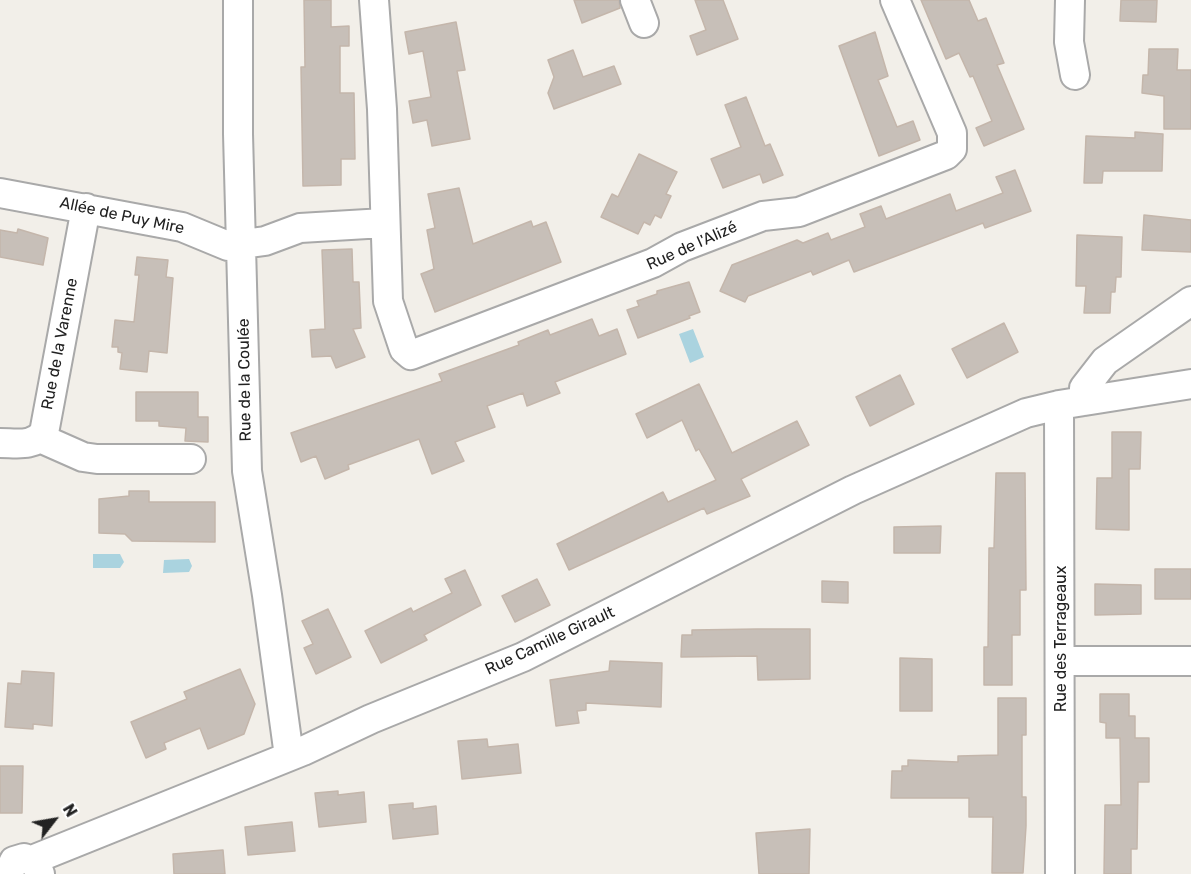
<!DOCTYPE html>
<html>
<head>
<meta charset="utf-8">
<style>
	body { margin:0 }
	#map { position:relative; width:1191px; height:874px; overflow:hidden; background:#f2efe9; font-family:Rubik,sans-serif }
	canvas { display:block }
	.north { position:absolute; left:24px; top:790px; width:60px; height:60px; -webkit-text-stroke:4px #fff; paint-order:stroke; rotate:59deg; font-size:16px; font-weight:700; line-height:24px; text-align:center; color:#222 }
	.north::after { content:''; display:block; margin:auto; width:21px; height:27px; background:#222; clip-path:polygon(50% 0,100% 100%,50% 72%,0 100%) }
</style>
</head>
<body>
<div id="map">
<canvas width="1191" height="874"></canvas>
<div class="north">N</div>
</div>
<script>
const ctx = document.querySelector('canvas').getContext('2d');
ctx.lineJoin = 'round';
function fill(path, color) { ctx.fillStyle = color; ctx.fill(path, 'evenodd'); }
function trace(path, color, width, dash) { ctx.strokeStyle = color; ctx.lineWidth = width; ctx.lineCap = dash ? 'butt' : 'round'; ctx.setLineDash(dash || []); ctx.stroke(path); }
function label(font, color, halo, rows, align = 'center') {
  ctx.font = font + ' Rubik,sans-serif'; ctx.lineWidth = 4.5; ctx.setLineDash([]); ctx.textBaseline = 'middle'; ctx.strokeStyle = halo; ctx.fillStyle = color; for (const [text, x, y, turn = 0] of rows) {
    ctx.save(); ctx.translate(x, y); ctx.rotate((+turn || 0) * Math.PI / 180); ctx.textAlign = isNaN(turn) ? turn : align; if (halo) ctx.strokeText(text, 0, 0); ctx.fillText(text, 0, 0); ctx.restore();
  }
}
const water = new Path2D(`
	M693,329L704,357L690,363L679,334Z
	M93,554H120L124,562L120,568H93Z
	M189,559L192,566L189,572L163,573L164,560Z`);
const building = new Path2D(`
	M304,0H331V27L349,26V46H340V93H354L355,159H341V185L303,186L301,67H305Z
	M574,0H619L620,8L582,23Z
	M695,0H723L738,39L697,55L690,36L706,30Z
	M921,0H969L978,21L986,18L1004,63L997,65L1024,129L984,146L976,128L992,121L973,76L970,77L959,53L946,59Z
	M1121,0H1157L1156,22L1120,21Z
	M456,22L465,70L457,71L470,139L432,146L427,120L413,123L409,101L431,97L423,51L409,54L405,32Z
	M875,32L888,76L878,80L897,127L913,121L920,140L879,156L839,46Z
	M1149,49H1178L1177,70H1191V129H1164V96L1142,93L1143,75H1148Z
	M573,50L583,77L614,66L621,84L554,109L548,93L554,77L548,60Z
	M746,97L765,146L770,144L783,175L763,183L760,174L723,188L711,159L741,147L725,105Z
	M1135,132L1163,134L1162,171H1103L1102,183H1084L1086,136L1135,138Z
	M639,154L677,172L666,194L671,196L661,218L655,215L650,225L644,222L638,234L601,217L612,194L618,197Z
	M1015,170L1031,211L985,228L983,223L854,272L849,260L813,275L811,271L748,296L745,302L720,291L732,265L797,240L803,243L828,233L831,240L865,227L860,214L881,206L886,219L950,194L956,211L1003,193L996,177Z
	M459,188L473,244L531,221L533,227L546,222L561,262L435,312L421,274L434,269L427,230L435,228L428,194Z
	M1144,215L1191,220V252L1142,250Z
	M18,229L48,238L43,265L0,257V230L17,233Z
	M1077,235L1122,237L1121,277H1116L1115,292H1111L1110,313H1084L1086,286H1076Z
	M352,249L353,282H359L361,328L353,329L365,357L336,368L331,356L312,357L310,330L325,329L322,250Z
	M137,257L168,260L166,277L173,278L167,353L149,351L147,372L120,369L122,353L118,352V347H112L115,320L134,322L139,275H135Z
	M689,282L700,312L689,316L690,318L638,338L627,310L639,306L637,301L657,294V291Z
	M592,319L599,336L617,329L626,354L555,382L560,393L527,406L523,393L487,406L495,427L455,442L464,461L432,474L419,439L348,465L349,469L325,479L316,456L301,462L291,433L442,381L439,374L519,345L518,342L548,330L550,335Z
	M1004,323L1018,352L967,378L952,349Z
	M900,375L914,404L870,426L856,397Z
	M699,384L732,453L797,421L809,445L741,479L750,496L707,514L704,508L569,570L557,544L663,492L668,502L716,480L699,449L696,451L682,420L647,438L636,414Z
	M136,392H198V417H208V442L185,441L186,428L159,426V421H136Z
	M1112,432H1141L1140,469H1129V530L1096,529L1097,478H1112Z
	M996,473H1025L1026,590H1020V635H1012V685H984V647H988L989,548H994Z
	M129,491H149V502H215V542L132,541L125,534L99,533V499L129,496Z
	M941,526L940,553H894V527Z
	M1155,569H1191V599H1155Z
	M465,570L481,605L424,635L427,640L381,663L365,631L411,608L413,612L452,593L445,579Z
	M537,579L550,605L515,622L502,596Z
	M822,581L848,582V603L822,602Z
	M1095,584L1141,585V614L1095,615Z
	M328,609L351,657L316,674L304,648L313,644L302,621Z
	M757,629H810V679L758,680L757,656L681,657L682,635H692V630Z
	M900,658L932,659V711H900Z
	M610,661L662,663L661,707L586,703V710L577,711L579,723L556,726L550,680L609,671Z
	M240,669L255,704L244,734L208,749L200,728L164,743L166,749L146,758L131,722L187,699L184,692Z
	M22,671L54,673L52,726L33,724V729L5,727L8,683L21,684Z
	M1100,694H1129V716H1135V738H1149V782H1138L1137,849H1131V874H1104L1105,805H1121L1120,738H1106V723L1100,722Z
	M998,698H1026V735H1022V797H1026V826L1023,873H992L993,817H969V798H891L892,771H902V766H908V760L958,762V756L998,755Z
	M487,739L488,747L518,744L521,773L462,779L458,741Z
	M0,766H23L22,813H0Z
	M338,791V795L364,792L366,822L319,827L315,793Z
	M413,803V809L436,806L438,834L393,839L389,805Z
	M292,822L295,851L248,855L245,827Z
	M810,829L809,874H759L756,833Z
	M223,850L225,874H174L173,854Z`);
const minor = new Path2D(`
	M238,0V134L247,471L267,595L289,756
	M374,0L382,109L388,301L404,349L411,355L653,263L682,247L763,216L799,212L946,155L952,149V133L895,0
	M635,0L644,23
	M1070,0L1069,42L1075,75
	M0,193L182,227L228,246L265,241L300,228L384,223
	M1084,401V388L1105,361L1191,301
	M1059,405L1060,874
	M40,438L83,457L97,459H191
	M0,443C17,443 33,447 44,433L86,208
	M1061,661H1191
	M32,860L303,751L371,719L523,657L853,490L1026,413L1059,405L1191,384
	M8,874L14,861L24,858L35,862L40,874`);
const streetNames = [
	["Allée de Puy Mire",122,216,12],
	["Rue de l'Alizé",692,246,-24],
	["Rue de la Varenne",60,344,-79],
	["Rue de la Coulée",245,380,-91],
	["Rue des Terrageaux",1061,639,-90],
	["Rue Camille Girault",550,641,-25]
];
fill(water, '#aad3df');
fill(building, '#c7bfb8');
trace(building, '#c4b6ab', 1.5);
trace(minor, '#a9a9a9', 32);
trace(minor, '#fff', 28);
label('16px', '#222', '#fff', streetNames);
</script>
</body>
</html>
